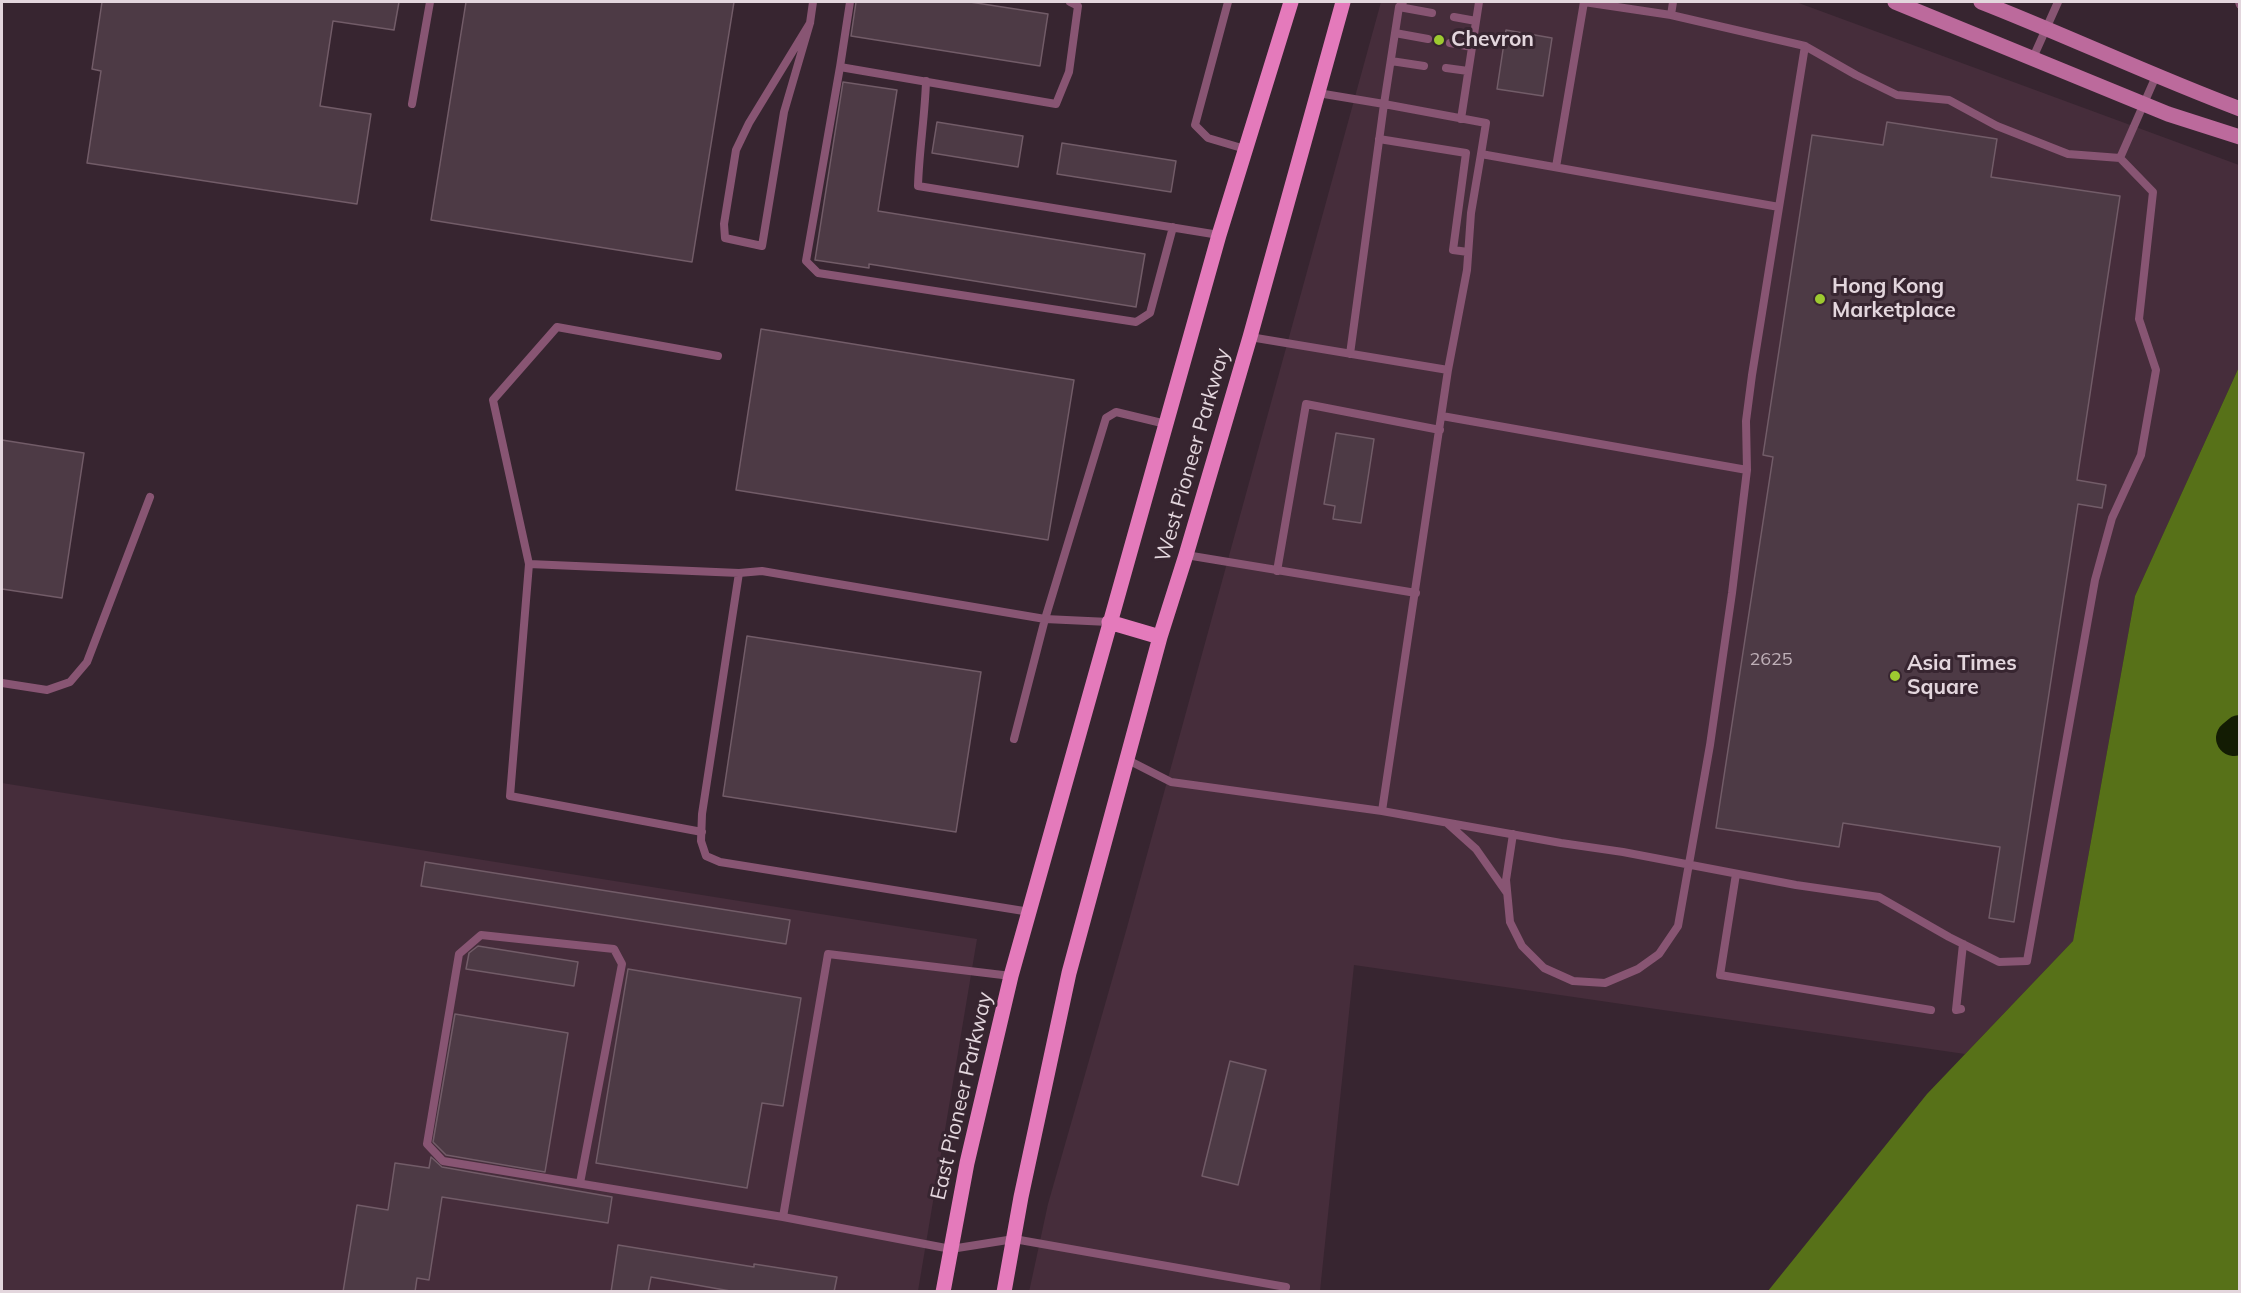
<!DOCTYPE html>
<html>
<head>
<meta charset="utf-8">
<style>
	body { margin:0 }
	#map { position:relative; width:2241px; height:1293px; overflow:hidden; background:#372530; font-family:Mulish,sans-serif }
	canvas { display:block }
	.frame { position:absolute; inset:0; border:3px solid #e3d6dd; pointer-events:none }
</style>
</head>
<body>
<div id="map">
<canvas width="2241" height="1293"></canvas>
<div class="frame"></div>
</div>
<script>
const ctx = document.querySelector('canvas').getContext('2d');
ctx.lineJoin = 'round';
function fill(path, color) { ctx.fillStyle = color; ctx.fill(path, 'evenodd'); }
function trace(path, color, width, dash) { ctx.strokeStyle = color; ctx.lineWidth = width; ctx.lineCap = dash ? 'butt' : 'round'; ctx.setLineDash(dash || []); ctx.stroke(path); }
function label(font, color, halo, rows, align = 'center') {
  ctx.font = font + ' Mulish,sans-serif'; ctx.lineWidth = 6; ctx.setLineDash([]); ctx.textBaseline = 'middle'; ctx.strokeStyle = halo; ctx.fillStyle = color; for (const [text, x, y, turn = 0] of rows) {
    ctx.save(); ctx.translate(x, y); ctx.rotate((+turn || 0) * Math.PI / 180); ctx.textAlign = isNaN(turn) ? turn : align; if (halo) ctx.strokeText(text, 0, 0); ctx.fillText(text, 0, 0); ctx.restore();
  }
}
const built = new Path2D(`
	M1381,2H1796L2239,165V367L2135,596L2073,941L1965,1054L1354,965L1320,1291L1029,1292L1048,1204L1126,931Z
	M2,783L977,939L918,1291H2Z`);
const forest = new Path2D(`
	M2239,367V1291H1768L1927,1094L2073,941L2135,596Z`);
const river = new Path2D(`
	M2234,738L2240,733`);
const building = new Path2D(`
	M102,2H399L394,30L333,21L320,106L371,114L357,204L87,163L101,71L92,69Z
	M466,2H734L692,262L431,220Z
	M856,2H970L1048,14L1040,66L851,36Z
	M1506,30L1552,38L1543,96L1497,89Z
	M843,82L897,90L878,211L1145,254L1136,307L869,264V268L815,260Z
	M937,122L1023,136L1018,167L932,153Z
	M1887,122L1997,139L1991,177L2120,196L2077,480L2106,485L2102,508L2078,504L2014,922L1989,918L2000,847L1843,823L1839,847L1716,828L1773,457L1763,455L1812,135L1883,145Z
	M1062,143L1176,161L1171,192L1057,174Z
	M761,329L1074,380L1048,540L736,490Z
	M1336,433L1374,439L1361,523L1333,519L1335,506L1324,504Z
	M2,440L84,453L62,598L2,589Z
	M747,636L981,672L956,832L723,796Z
	M425,862L790,920L786,944L421,886Z
	M478,946L578,962L574,986L466,969L469,953Z
	M628,969L801,998L783,1106L762,1103L747,1188L596,1163Z
	M455,1014L568,1033L545,1172L446,1155L433,1142Z
	M1230,1061L1266,1070L1238,1185L1202,1176Z
	M431,1157L442,1167L612,1197L608,1223L442,1197L429,1280L417,1278L415,1292H343L357,1205L388,1210L395,1163L429,1168Z
	M618,1245L754,1267V1264L837,1277L834,1292H736L651,1277L648,1292H611Z`);
const lane = new Path2D(`
	M850,2L840,67L1056,104L1069,72L1078,6L1070,2
	M1228,2L1195,125L1208,138L1245,149
	M2239,2L2240,5
	M1399,7L1432,13
	M1454,17L1476,21
	M810,23L749,123L736,150L724,224L725,238L762,246L784,112L810,23L813,2
	M1395,33L1428,39
	M1450,43L1472,47
	M1805,46L1856,75L1897,95L1949,100L1997,126L2068,154L2120,158
	M2032,60L2058,2
	M1391,61L1424,66
	M840,67L806,261L818,273L1136,322L1150,313L1173,227
	M1446,68L1468,71
	M926,81C925,116 919,151 918,186L1219,235
	M1318,93L1384,104L1399,7L1403,2
	M412,104L430,2
	M1461,119L1479,2
	M1379,139L1466,153L1453,250L1468,252
	M1556,167L1584,2L1671,15
	M1250,337L1448,370
	M1350,354L1384,104L1486,123L1481,154
	M1442,416L1747,470
	M1186,555L1416,593
	M529,564L739,573
	M1277,571L1306,404L1440,430
	M2,683L47,690L70,682L87,662L150,497
	M1014,739L1045,619L1106,418L1116,412L1166,424
	M1126,759L1171,782L1382,811L1561,843L1623,852L1796,885L1879,897L1949,937L1999,962L2027,961L2095,580L2112,518L2141,455L2156,370L2139,319L2153,192L2120,158L2156,76
	M1382,811L1448,370L1467,270L1471,213L1481,154L1779,207
	M1447,823L1476,849L1507,893
	M702,832L510,796L529,564L493,400L557,327L718,356
	M1513,834L1506,880L1510,922L1522,946L1544,968L1573,981L1605,983L1638,969L1659,954L1678,926L1710,745L1732,593L1747,470L1746,421L1752,375L1805,46L1671,15L1673,2
	M1736,874L1720,975L1931,1010
	M1030,912L720,862L706,856L701,841L702,814L739,573L762,571L797,577L1045,619L1109,622
	M1011,976L828,954L783,1217L951,1249L1014,1239L1286,1287
	M1961,1009L1956,1010L1963,944
	M580,1183L622,964L614,949L481,935L459,954L427,1144L443,1161L783,1217`);
const secondary = new Path2D(`
	M1895,2L2168,114L2240,137
	M1981,2C2068,36 2152,76 2240,109`);
const primary = new Path2D(`
	M1109,622L1160,637
	M943,1292L967,1163L1011,976L1219,235L1291,2
	M1004,1292L1021,1197L1069,973L1160,637L1186,555L1250,337L1343,2`);
const markers = [
	[1439,40,6,"#9dca30"],
	[1820,299,6,"#9dca30"],
	[1895,676,6,"#9dca30"]
];
const numberNames = [
	["2625",1771,660]
];
const poiNames = [
	["Chevron",1451,40],
	["Hong Kong",1832,287],
	["Marketplace",1832,311],
	["Asia Times",1907,664],
	["Square",1907,688]
];
const streetNames = [
	["West Pioneer Parkway",1193,455,-74],
	["East Pioneer Parkway",962,1096,-77]
];
fill(built, '#462d3b');
fill(forest, '#577118');
trace(river, '#131c03', 36);
fill(building, '#4d3a45');
trace(building, '#725c68', 1.5);
trace(lane, '#885573', 8);
trace(secondary, '#bc6a9c', 15);
trace(primary, '#e47abb', 15);
for (const [x, y, r, color] of markers) { const dot = new Path2D(); dot.arc(x, y, r, 0, 2 * Math.PI); ctx.fillStyle = color; ctx.fill(dot); trace(dot, '#372530', 2); }
label('18px', '#beafb7', null, numberNames);
label('bold 21px', '#e3d6dd', '#372530', poiNames, 'left');
label('21px', '#e3d6dd', '#372530', streetNames);
</script>
</body>
</html>
